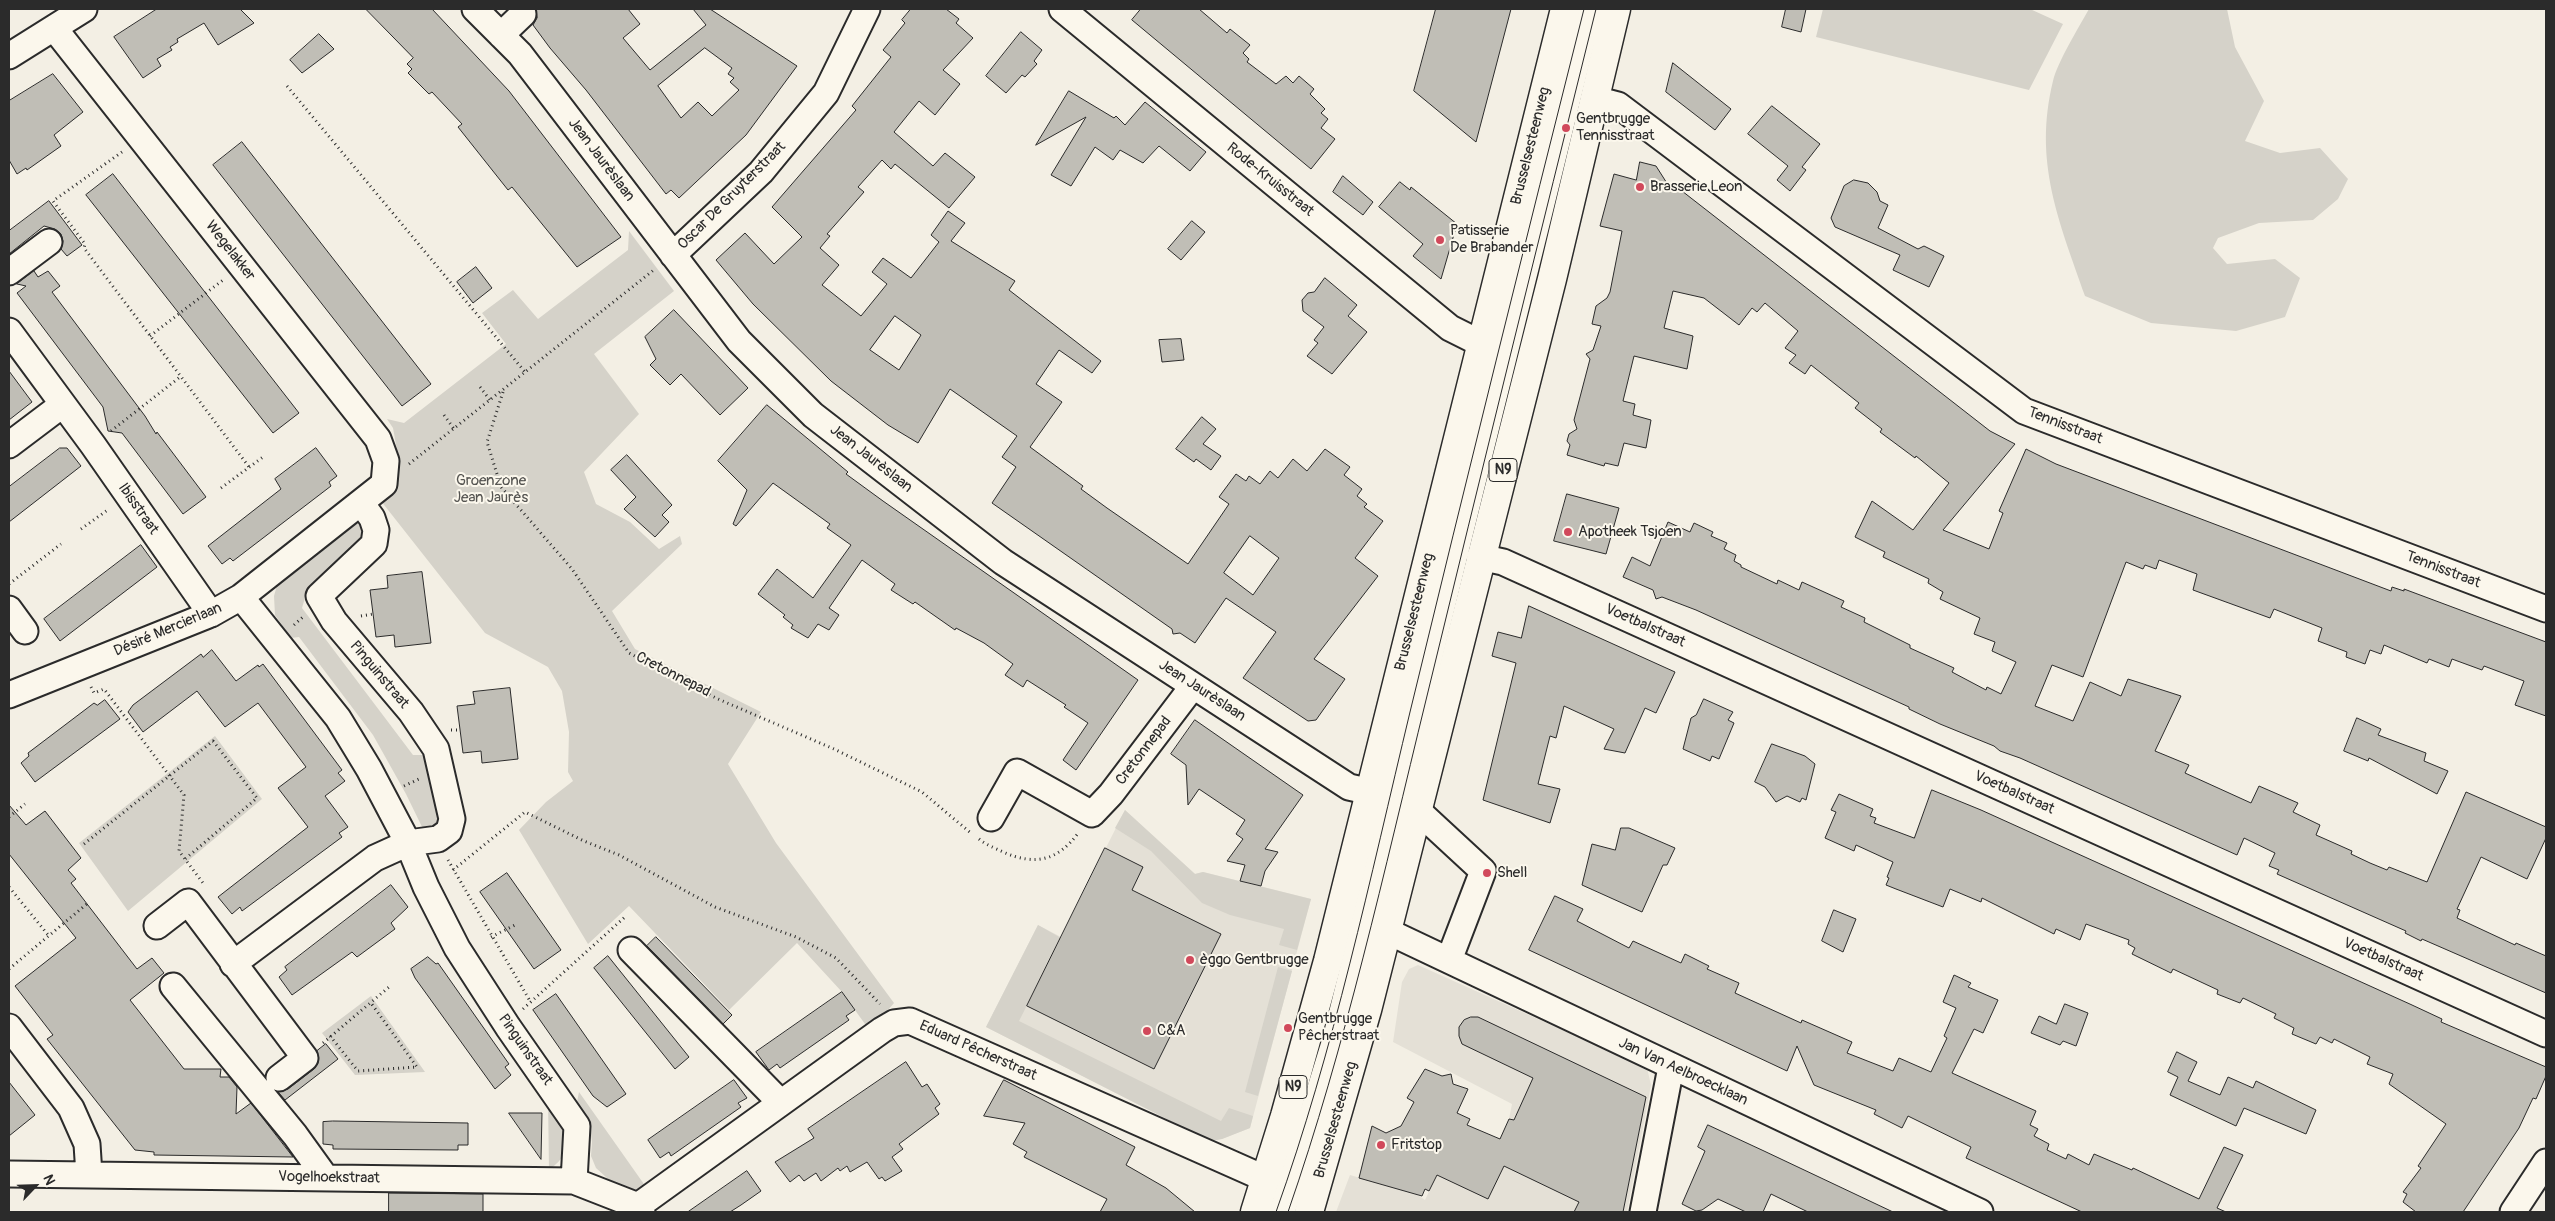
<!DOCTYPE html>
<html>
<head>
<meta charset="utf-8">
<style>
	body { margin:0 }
	#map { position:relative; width:2555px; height:1221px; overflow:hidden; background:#f3efe4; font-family:Pangolin,sans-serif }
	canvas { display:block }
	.frame { position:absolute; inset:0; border:10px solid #2b2b2b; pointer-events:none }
	.north { position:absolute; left:10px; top:1161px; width:50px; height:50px; -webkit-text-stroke:4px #fbf7ec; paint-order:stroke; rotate:66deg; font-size:14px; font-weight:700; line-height:20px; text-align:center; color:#2b2b2b }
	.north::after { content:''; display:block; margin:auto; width:18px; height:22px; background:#2b2b2b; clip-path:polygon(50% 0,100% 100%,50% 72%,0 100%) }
</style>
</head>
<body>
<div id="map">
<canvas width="2555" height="1221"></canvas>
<div class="frame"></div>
<div class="north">N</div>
</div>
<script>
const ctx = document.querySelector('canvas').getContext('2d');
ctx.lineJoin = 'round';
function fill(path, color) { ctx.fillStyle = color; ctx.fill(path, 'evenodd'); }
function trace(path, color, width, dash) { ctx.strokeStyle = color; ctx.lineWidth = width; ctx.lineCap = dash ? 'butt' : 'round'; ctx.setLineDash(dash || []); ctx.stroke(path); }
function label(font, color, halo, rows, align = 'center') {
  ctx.font = font + ' Pangolin,sans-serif'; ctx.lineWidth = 4; ctx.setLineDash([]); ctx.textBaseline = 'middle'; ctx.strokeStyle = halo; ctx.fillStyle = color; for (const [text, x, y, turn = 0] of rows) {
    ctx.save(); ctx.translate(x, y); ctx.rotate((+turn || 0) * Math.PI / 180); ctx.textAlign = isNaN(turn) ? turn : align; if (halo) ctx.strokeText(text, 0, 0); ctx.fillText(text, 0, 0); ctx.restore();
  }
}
const built = new Path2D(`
	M1125,810L1195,874L1203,872L1311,899L1250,1128L1222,1139L1210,1141L986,1027L1038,925L1061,937Z
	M1418,965L1647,1068L1651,1085L1627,1212H1336L1350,1175L1416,1194L1425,1200L1437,1175L1491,1160L1509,1119L1512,1104L1393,1042L1402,982L1409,969Z`);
const green = new Path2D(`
	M1823,9H2030L2063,24L2029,90L1816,37Z
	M2089,9H2227L2235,47L2264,101L2245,141L2280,153L2320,148L2348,179L2338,199L2313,220L2259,223L2218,238L2213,248L2227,264L2275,259L2300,278L2285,317L2236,331L2151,323L2085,296C2059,221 2033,162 2053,81C2057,63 2079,27 2089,9Z
	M629,231L674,291L594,354L639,414L584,472L596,504L630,522L659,549L680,536L682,544L612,611L635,649L761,712L728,764L776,843L894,1003L870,1031L842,992L797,943L729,1010L629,906L588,944L519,830L546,802L573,781L568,772L569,732L562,691L548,667L485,633L381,501L400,467L393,428L387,419L404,423L506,344L482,313L513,290L538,319L628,250Z
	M352,522L367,526L364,547L307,591L302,608L413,755H428L438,823L434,828L424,831L406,794L373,735L299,637L291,638L275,615L274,596L279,578Z
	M215,736L262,799L128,911L79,843Z
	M1125,810L1195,874L1203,872L1311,899L1297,950L1279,945L1284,929L1230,915L1202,903L1151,851L1115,828Z
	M1038,925L1061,938L1019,1021L1221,1121L1229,1108L1253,1116L1250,1128L1222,1139L1210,1141L986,1027Z
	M1278,967L1292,971L1258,1096L1245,1092Z
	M371,996L425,1072L355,1075L322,1033Z
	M579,1092L646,1187L633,1193L619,1189L596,1168L591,1156L592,1142L589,1121L577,1102Z
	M548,1099C566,1125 580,1148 549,1170Z`);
const building = new Path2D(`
	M157,9H240L254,23L218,45L204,23L177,39L178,42L170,47L172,50L157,59L161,66L143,78L114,37Z
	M366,9H432L509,91L621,237L577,267L512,187L508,190L458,127L462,124L432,92L429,94L408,73L412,69L407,64L413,58Z
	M536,9H628L640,24L623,38L650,70L706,25L693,9H710L797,66L746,135L679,198L671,190L666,194L586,90L550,48L533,25L537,18ZM705,48L732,68L728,74L734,78L730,82L739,90L712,116L698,102L681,118L658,86Z
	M911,9H946L959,19L956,23L973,38L943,70L960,84L935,115L919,101L894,132L933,166L945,153L975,177L949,208L895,164L891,169L882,160L858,187L864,192L827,234L830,236L820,248L839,265L822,285L861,316L887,284L872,272L883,258L911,278L939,242L931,235L948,211L965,223L951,241L1015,281L1009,290L1101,361L1092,373L1059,350L1036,384L1062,402L1030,447L1083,486L1081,489L1107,508L1188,564L1229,504L1219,497L1236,474L1246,481L1249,476L1260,484L1270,471L1278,478L1293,459L1307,471L1325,449L1350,467L1344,475L1362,489L1357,496L1367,504L1364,507L1383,521L1355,558L1378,576L1314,659L1345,679L1316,720L1308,721L1243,678L1276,632L1226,598L1195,643L1180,633L1173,634L1172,629L992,503L1016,467L1002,457L1017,436L950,389L918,443L888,425L831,381L753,304L716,260L745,233L774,264L802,237L772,207L856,110L852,106L891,57L883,50L905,23L902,20ZM895,316L921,335L899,370L870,350ZM1250,536L1279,558L1253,595L1224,573Z
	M1141,9H1199L1227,33L1230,29L1250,45L1243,53L1249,59L1247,62L1276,84L1286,76L1293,83L1299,76L1314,89L1310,94L1325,109L1321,113L1328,119L1321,128L1335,139L1311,169L1132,20Z
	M1436,9H1511L1476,142L1414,91Z
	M1786,9H1806L1801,32L1782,27Z
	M1021,32L1042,50L1034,61L1037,64L1025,77L1022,75L1006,93L986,76Z
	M319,34L334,49L302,73L290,60Z
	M1673,63L1731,109L1715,130L1666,92Z
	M53,74L83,112L54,135L61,146L27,170L26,168L17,174L9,160V101Z
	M1069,91L1114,118L1116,116L1125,125L1145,102L1206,152L1190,171L1159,146L1143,163L1120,150L1113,160L1095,147L1071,186L1051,175L1086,117L1036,145Z
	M1772,106L1820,144L1802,167L1806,170L1790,191L1777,180L1788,166L1748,134Z
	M242,142L431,384L402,406L213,165Z
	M1640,162L1656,166L1670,188L1682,191L1990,431L2015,444L1943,530L1989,549L2003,513L1999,511L2026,449L2056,464L2391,591L2392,587L2404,591V589L2546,642V716L2515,705L2524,681L2484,666L2482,670L2452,659L2449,667L2429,659L2427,663L2384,645L2381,654L2370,650L2365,664L2346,657L2347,652L2318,641L2322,628L2274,609L2270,618L2193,590L2197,574L2159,560L2156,569L2145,565L2143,569L2126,562L2083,677L2052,665L2035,706L2073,721L2090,682L2121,696L2128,679L2181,696L2155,751L2189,765L2185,773L2251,803L2259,786L2298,803L2293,812L2320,825L2316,835L2352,851L2351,854L2370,863L2387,870L2389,867L2427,882L2466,792L2546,827V838L2527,879L2481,857L2457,909L2460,910L2457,918L2515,945L2516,943L2546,956V993L2422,939L2421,941L2405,933L2406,931L2277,874L2279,870L2269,866L2275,853L2244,838L2237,855L2020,758L2000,751L1994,746L1940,724L1909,709V707L1696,610L1662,597L1656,599L1653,590L1623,577L1632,557L1650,566L1668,522L1690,532L1694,523L1713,532L1711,536L1727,543L1724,549L1736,555L1734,561L1741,565V567L1777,584L1778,580L1799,590L1802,582L1844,601L1841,607L1865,618L1864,622L1910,645V648L1954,668L1952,672L1986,690L1987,687L2001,694L2016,662L1992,651L1995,642L1974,634L1980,618L1940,599L1943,592L1928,583L1929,579L1883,557L1885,552L1855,537L1872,501L1913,530L1949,483L1916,456L1915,458L1880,432L1882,429L1855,408L1859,403L1811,365L1805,374L1789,363L1796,355L1785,348L1798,331L1765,303L1757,312L1752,308L1739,325L1704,298L1673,291L1664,328L1693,336L1687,369L1634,356L1623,401L1635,404L1633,415L1651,420L1646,448L1624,443L1618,466L1605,463L1604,466L1567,455L1570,445L1567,441L1569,434L1577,429L1574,420L1590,359L1586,354L1593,350L1601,326L1592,324L1596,306L1607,298L1610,292L1622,231L1600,226L1614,174L1636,180Z
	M113,174L299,413L273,433L86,195Z
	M1343,176L1373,202L1363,215L1333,192Z
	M1854,180L1868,183L1877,192L1880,201L1888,205L1878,228L1918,249L1924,246L1944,256L1929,287L1893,270L1900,255L1835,227L1831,218L1844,186Z
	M1400,182L1410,190L1411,187L1457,224L1441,279L1413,256L1423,244L1379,207Z
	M49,201L82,245L67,256L61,249L63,241L61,234L55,229L44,226L9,254V231Z
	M1192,221L1205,232L1181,260L1168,249Z
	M476,267L492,288L473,303L457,282Z
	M34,271L38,277L48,271L60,286L52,292L145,416L156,434L157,432L206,497L183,514L122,433L108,431L103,407L17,293L26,286L17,284Z
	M1325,278L1357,305L1348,316L1367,332L1332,374L1307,356L1318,343L1314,340L1324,327L1303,311L1302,300L1308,293L1314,292Z
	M674,310L748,388L720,415L681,374L670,385L650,365L656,359L645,337Z
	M1181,339L1184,360L1162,362L1159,340Z
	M9,371L32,402L9,420Z
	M767,405L848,472L846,474L883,501L1138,680L1076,770L1063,760L1088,723L1064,707L1066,705L1027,680L1023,687L1005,675L1013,664L984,643L956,628L955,630L915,602L913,604L891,590L895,584L862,560L829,608L839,615L829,630L818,624L808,638L791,628L793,625L783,617L785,615L758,594L777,569L813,598L851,545L827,528L830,524L773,483L736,526L733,524L747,490L718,461Z
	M1202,417L1216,429L1203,444L1221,456L1211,470L1196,459L1194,462L1176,449Z
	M60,448H67L81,466L9,522V487Z
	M316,448L337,476L329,482L331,486L233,561L230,558L222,564L208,546L281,489L275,479Z
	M627,455L672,505L662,515L669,522L655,537L624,509L636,497L611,470Z
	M1567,494L1619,508L1606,554L1554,541Z
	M141,545L157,567L60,641L44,619Z
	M422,572L431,643L395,647L394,635L376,637L370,590L388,588L387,576Z
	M1529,606L1675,672L1656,713L1645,708L1625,753L1604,749L1614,729L1564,706L1556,738L1550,736L1538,784L1560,789L1550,823L1483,800L1516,663L1492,656L1498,632L1521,638Z
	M212,650L236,681L258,665L259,667L263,664L342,770L338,773L345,781L325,796L348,827L339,833L342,837L242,911L240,907L232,914L218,897L308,827L278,788L306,767L258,703L225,727L197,691L143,732L128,712L133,705L201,654L203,657Z
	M510,688L518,759L482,763L481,751L463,753L457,706L475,704L473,692Z
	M1704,699L1733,712L1728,720L1734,723L1719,759L1712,756L1710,761L1683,749L1691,718L1696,715Z
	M105,700L120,719L35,782L21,763L29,756L28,753L94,703L97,705Z
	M2357,718L2381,729L2378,735L2426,753L2424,761L2448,771L2437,794L2369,758L2368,761L2344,751Z
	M1195,720L1303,795L1265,849L1278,852L1265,871L1261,886L1240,881L1245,865L1227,861L1243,839L1236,834L1245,820L1199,789L1188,805L1186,765L1171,754Z
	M1772,744L1805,756L1815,764L1806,800L1802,798L1800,802L1787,796L1776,802L1765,787L1755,782Z
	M1932,790L1981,810L2412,1005L2442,1019L2441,1022L2546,1067V1076L2536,1099L2533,1098L2519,1128L2463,1212H2416L2403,1202L2407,1194L2403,1192L2421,1168L2418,1166L2446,1124L2389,1084L2393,1074L2367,1064L2370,1057L2334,1039L2332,1043L2320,1037L2316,1044L2292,1034L2294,1028L2274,1018L2276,1014L2243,998L2240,1003L2217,994L2218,990L2173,969L2171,973L2132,954L2135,948L2128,944L2129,940L2086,924L2080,940L2056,929L2054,934L1982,898L1981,902L1950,889L1943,907L1896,889L1886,885L1889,878L1887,877L1893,862L1856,845L1854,851L1825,838L1836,812L1831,810L1839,794L1873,809L1870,816L1876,818L1874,823L1914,838Z
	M9,805L26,825L45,811L81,858L68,870L76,879L71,883L137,969L152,958L164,973L130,1000L184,1069H221L220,1077H229L237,1087L236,1114L251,1103L293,1157L154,1155V1152L135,1150L47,1039L53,1035L15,986L76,938L9,854Z
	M1621,828H1629L1675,848L1667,865H1663L1642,912L1582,885L1592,844L1615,850Z
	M1105,848L1143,867L1132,890L1221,934L1154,1069L1027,1006Z
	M507,873L561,950L534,969L480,892Z
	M391,885L408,907L391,923L395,929L357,957L352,952L292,995L279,977L287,970L285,967Z
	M1555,896L1583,909L1577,921L1629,948L1633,941L1681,963L1685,954L1709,966L1707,969L1739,983L1735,993L1801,1023L1802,1020L1852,1042L1847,1053L1893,1071L1899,1058L1931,1072L1947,1038L1944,1036L1956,1008L1943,1002L1954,975L1971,983L1968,987L1998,1000L1983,1033L1974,1029L1952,1073L2036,1111L2030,1125L2038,1129L2034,1136L2049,1144L2047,1150L2066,1159L2068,1154L2089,1165L2094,1154L2132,1170L2133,1168L2199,1199L2224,1147L2243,1155L2217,1208L2226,1212H2082L1966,1158L1971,1147L1908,1116L1902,1128L1874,1114L1876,1110L1814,1085L1797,1046L1787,1071L1529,950Z
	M1834,910L1856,919L1843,952L1822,941Z
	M656,937L732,1015L723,1024L647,946Z
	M608,956L689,1057L675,1069L594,968Z
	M428,957L436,964L438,963L509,1064L505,1067L511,1075L495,1089L415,978L411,969Z
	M842,992L855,1010L846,1016L849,1020L780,1068L777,1064L769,1070L756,1052Z
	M556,994L626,1094L607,1107L593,1096L533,1010Z
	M2065,1004L2088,1013L2076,1046L2063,1041L2060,1045L2031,1033L2039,1016L2056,1024Z
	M1471,1017H1478L1646,1097L1623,1212H1574L1579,1202L1504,1166L1488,1199L1437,1175L1429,1191L1425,1189L1422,1196L1359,1178L1372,1126L1386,1133L1401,1126L1414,1102L1407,1098L1425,1069L1442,1076L1451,1074L1453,1084L1468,1089L1457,1113L1470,1119L1467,1125L1500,1139L1509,1119L1514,1120L1533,1078L1462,1044L1459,1036V1027L1464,1020Z
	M326,1044L338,1059L285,1100L278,1092L288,1089L314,1069L318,1063L317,1051Z
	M2177,1052L2197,1062L2188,1081L2220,1095L2228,1077L2253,1088L2256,1081L2316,1110L2306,1134L2244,1108L2236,1126L2170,1095L2178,1077L2168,1072Z
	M906,1062L922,1087L927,1084L940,1104L935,1108L939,1114L899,1144L903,1149L892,1157L902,1171L885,1181L882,1177L879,1179L867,1162L850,1172L847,1166L840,1171L838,1168L821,1181L816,1173L804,1181L799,1175L790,1182L775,1162L814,1138L808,1129Z
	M734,1080L747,1098L738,1103L741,1107L671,1156L669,1152L660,1158L648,1140Z
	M1004,1080L1135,1147L1126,1165L1166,1188L1195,1212H1100L1107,1199L1024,1157L1027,1152L1013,1144L1025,1123L984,1116Z
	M9,1082L35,1115L9,1136Z
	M509,1113H542L541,1159Z
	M333,1121L468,1123V1145H458V1150L333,1149V1145L323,1144V1122Z
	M1708,1125L1764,1151L1893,1212H1808L1771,1194L1763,1212H1746L1718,1199L1702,1210L1696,1211L1682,1204L1705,1151L1698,1147Z
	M747,1171L761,1191L741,1205L730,1212H688Z
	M389,1193L483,1194V1212H389Z`);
const path = new Path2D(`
	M287,86L525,372
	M122,152L53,201L85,244L84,248L249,467
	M150,336L223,280
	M480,387L490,400
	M503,392L487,442L501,487L572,569L629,653L718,699L834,749L922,792L972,834
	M444,415L454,429
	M111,431L180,377
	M409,464L655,269
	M221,488L263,457
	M81,529L109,509
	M9,584L61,544
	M361,616L373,614
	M294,625L304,616
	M91,687L94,693L104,689L184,795L179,851L203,883
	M451,730H460
	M404,786L419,779
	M9,817L25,804
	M979,839C986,845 995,848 1003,852C1035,866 1058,861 1079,832
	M84,844L213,741L257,798L185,859
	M448,860L530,1001
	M453,870L525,812L584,841L619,855L715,907L796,937L836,958L880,1004
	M9,887L49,936
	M491,937L517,924
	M9,969L88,903
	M523,1009L626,916
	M330,1036L358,1071L417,1067L371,1003
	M323,1043L389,987`);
const minor = new Path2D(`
	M475,9L520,54L739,341L813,415L1003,562L1349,787L1371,792
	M1062,9L1450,328L1482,344
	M501,35L523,14
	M9,56L84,9
	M1595,99L1618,105L2024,411L2546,609
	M673,255L761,172L826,93L867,9
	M9,272L49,242
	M9,331L93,445L211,614
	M9,445L62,405
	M1480,557L1503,562L2546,1034
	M241,597L338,718L369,769L408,843L426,887L457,948L508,1027L577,1126L574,1181
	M9,609L25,631
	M9,695L211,614L241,597L384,484L386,461L378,439L54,28
	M1417,810L1483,871L1449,960
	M991,818L1017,772L1092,814L1111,794L1193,686
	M1370,923L1980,1212
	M157,926L188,902L305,1058L279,1078
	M631,950L781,1103
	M233,964L375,858L408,843L438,839L449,831L452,819L436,749L411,712L334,621L319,596L374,544L376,530L372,518L361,503
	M173,986L295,1135L326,1178
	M9,1027L71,1108L87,1144L89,1175
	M9,1174L574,1181L638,1206L642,1212
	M638,1206L882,1030L894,1023L910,1021L1266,1179
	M1282,1212L1335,1040L1590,9
	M1643,1212L1671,1067
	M2513,1212L2546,1162`);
const major = new Path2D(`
	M1255,1212L1285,1116L1328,961L1565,9
	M1309,1212L1367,1010L1552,279L1616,9`);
const tram = new Path2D(`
	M1276,1212C1334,1050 1370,879 1410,712C1467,477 1525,243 1584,9
	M1288,1212C1346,1045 1384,872 1426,700C1482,469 1539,239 1596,9`);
const markers = [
	[1566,128,5,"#d1495b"],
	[1640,187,5,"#d1495b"],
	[1440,240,5,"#d1495b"],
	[1568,532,5,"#d1495b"],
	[1487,873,5,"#d1495b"],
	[1190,960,5,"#d1495b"],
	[1288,1028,5,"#d1495b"],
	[1147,1031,5,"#d1495b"],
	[1381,1145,5,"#d1495b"]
];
const shields = [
	[1503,470,28],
	[1293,1087,28]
];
const shieldNames = [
	["N9",1503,470],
	["N9",1293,1087]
];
const poiNames = [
	["Gentbrugge",1576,119],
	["Tennisstraat",1576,136],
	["Brasserie Leon",1650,187],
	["Patisserie",1450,231],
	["De Brabander",1450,248],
	["Apotheek Tsjoen",1578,532],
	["Shell",1497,873],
	["èggo Gentbrugge",1200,960],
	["Gentbrugge",1298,1019],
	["Pêcherstraat",1298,1036],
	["C&A",1157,1031],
	["Fritstop",1391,1145]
];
const streetNames = [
	["Brusselsesteenweg",1531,146,-76],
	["Jean Jaurèslaan",601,160,53],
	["Rode-Kruisstraat",1270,180,39],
	["Oscar De Gruyterstraat",732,196,-45],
	["Wegelakker",230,251,52],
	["Tennisstraat",2065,426,21],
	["Jean Jaurèslaan",871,459,38],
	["Ibisstraat",138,509,55],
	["Tennisstraat",2443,570,21],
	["Brusselsesteenweg",1415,612,-76],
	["Voetbalstraat",1645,626,24],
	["Désiré Mercierlaan",168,630,-23],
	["Pinguinstraat",379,675,50],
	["Cretonnepad",673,675,27],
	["Jean Jaurèslaan",1202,691,33],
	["Cretonnepad",1144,751,-53],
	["Voetbalstraat",2014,793,24],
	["Voetbalstraat",2383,960,24],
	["Pinguinstraat",525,1050,55],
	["Eduard Pêcherstraat",978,1051,24],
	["Jan Van Aelbroecklaan",1683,1072,25],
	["Brusselsesteenweg",1336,1120,-74],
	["Vogelhoekstraat",329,1178,1]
];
const parkNames = [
	["Groenzone",491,481],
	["Jean Jaurès",491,498]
];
fill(built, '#e4e0d6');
fill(green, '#d5d2c9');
fill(building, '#c0beb6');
trace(building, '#2b2b2b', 1);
trace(minor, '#2b2b2b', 29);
trace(major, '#2b2b2b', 31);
trace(path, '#2b2b2b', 3, [1, 4]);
trace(minor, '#fbf7ec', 25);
trace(major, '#fbf7ec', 28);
trace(tram, '#2b2b2b', 1);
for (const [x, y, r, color] of markers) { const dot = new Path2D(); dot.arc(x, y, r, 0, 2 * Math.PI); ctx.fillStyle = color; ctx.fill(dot); trace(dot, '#fbf7ec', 2); }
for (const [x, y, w] of shields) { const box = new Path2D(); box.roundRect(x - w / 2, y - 11.5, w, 23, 4); ctx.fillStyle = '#fbf7ec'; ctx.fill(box); trace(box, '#2b2b2b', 1); }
label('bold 14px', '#2b2b2b', null, shieldNames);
label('15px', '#2b2b2b', '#fbf7ec', poiNames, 'left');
label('15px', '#2b2b2b', '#fbf7ec', streetNames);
label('15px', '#565552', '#fbf7ec', parkNames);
</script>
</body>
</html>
